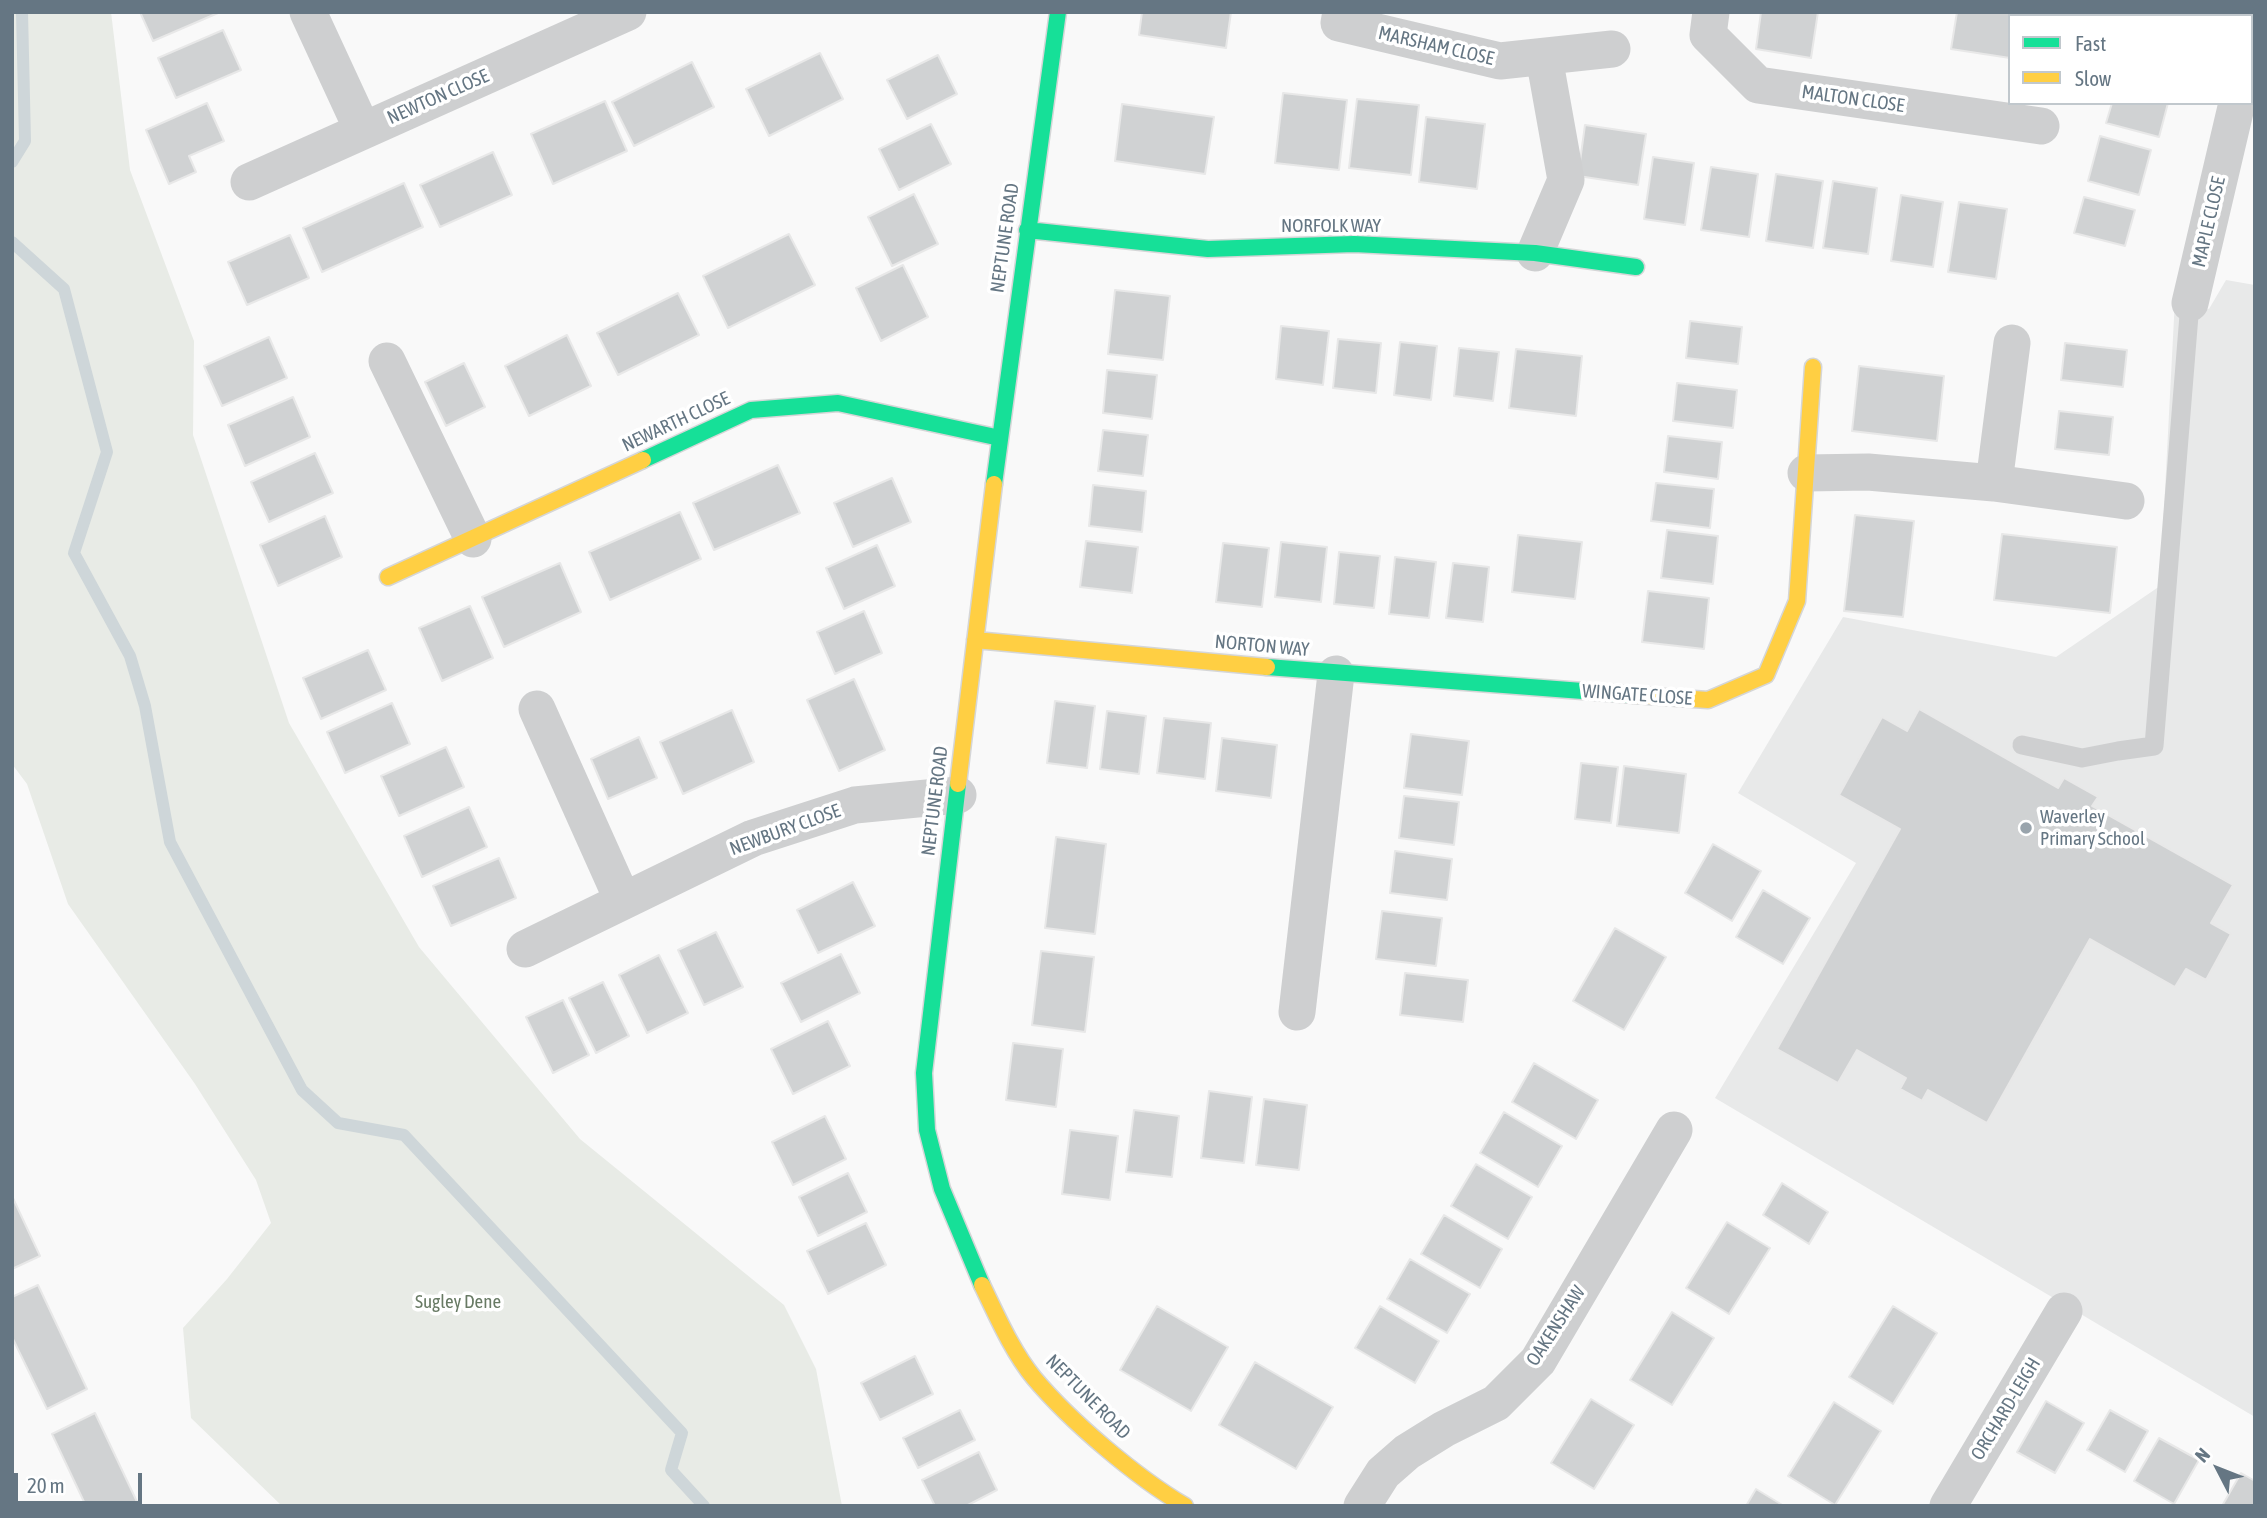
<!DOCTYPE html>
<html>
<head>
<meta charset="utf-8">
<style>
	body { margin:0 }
	#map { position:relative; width:2267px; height:1518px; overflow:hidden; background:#f9f9f9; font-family:"Asap Condensed",sans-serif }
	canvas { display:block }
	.frame { position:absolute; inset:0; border:14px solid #657683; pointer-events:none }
	.legend { position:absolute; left:2008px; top:14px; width:245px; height:91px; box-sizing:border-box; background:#fff; border:2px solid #c1c8cd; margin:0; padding:9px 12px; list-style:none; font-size:21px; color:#657683 }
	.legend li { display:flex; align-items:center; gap:14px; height:35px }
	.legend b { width:35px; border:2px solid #c1c8cd }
	.north { position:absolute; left:2183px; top:1434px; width:70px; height:70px; -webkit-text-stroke:5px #fff; paint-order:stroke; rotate:312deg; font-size:19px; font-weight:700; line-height:28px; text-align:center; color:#657683 }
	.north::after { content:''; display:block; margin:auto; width:24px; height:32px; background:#657683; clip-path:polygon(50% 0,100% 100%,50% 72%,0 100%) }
	.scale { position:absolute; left:14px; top:1473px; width:128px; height:32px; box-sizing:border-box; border:4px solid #657683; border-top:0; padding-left:9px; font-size:21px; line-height:24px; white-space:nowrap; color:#657683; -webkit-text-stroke:5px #fff; paint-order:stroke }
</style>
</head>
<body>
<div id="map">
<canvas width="2267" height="1518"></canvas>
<div class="frame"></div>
<ul class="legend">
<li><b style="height:9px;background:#16e098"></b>Fast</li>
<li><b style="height:9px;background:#ffcf43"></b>Slow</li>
</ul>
<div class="north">N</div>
<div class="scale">20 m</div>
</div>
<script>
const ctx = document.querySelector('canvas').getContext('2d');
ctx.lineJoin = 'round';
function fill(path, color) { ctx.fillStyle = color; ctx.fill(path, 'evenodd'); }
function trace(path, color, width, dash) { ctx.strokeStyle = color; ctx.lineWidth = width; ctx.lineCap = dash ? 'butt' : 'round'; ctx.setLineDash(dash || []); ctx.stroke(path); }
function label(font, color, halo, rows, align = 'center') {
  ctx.font = font + ' "Asap Condensed",sans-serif'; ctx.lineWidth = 7; ctx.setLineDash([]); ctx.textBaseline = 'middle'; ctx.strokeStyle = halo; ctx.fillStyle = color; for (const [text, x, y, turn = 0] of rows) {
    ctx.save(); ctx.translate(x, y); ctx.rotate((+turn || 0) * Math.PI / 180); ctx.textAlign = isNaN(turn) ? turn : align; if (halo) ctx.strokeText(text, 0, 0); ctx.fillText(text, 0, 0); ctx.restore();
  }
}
const built = new Path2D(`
	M2226,280L2255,285V1417L1715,1098L1856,863L1738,793L1843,617L2056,657L2160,586L2175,299L2209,309Z`);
const green = new Path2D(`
	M12,12H111L130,170L194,341L193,435L289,723L419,947L580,1139L784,1305L816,1369L842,1506H282L191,1418L183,1328L227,1279L271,1223L256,1180L195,1084L68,904L27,784L12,764Z`);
const stream = new Path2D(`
	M12,162L25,141L22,12
	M12,242L64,289L107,452L74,553L130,656L145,706L170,842L302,1090L338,1123L404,1135L682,1433L671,1470L704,1506`);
const building = new Path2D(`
	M140,12H218V13L153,41Z
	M1142,12H1231L1226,48L1139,35Z
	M1761,12H1818L1811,58L1756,49Z
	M1957,12H2044V16H2010V58L1951,49Z
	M223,30L241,70L176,98L158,58Z
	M820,53L843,99L769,136L746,89Z
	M938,55L957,94L907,119L887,80Z
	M692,62L714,107L634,146L612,102Z
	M1283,93L1347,100L1339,170L1275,163Z
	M1357,99L1419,105L1411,175L1349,168Z
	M605,101L627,151L553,184L531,134Z
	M207,103L224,141L189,156L196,172L169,184L146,130Z
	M2112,103H2168L2159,137L2106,123Z
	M1122,104L1214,117L1205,174L1115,161Z
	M1426,117L1485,124L1477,189L1419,182Z
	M931,124L951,164L899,190L879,149Z
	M1585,125L1646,134L1638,185L1578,176Z
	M2100,136L2151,150L2139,195L2088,181Z
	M493,152L512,195L440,227L420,185Z
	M1653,157L1694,163L1685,225L1644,219Z
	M1711,167L1758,174L1749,237L1701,230Z
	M1776,174L1823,181L1813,248L1766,241Z
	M1833,181L1877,188L1868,254L1823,248Z
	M404,183L423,227L322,272L303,228Z
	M914,194L938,244L892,266L868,217Z
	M1901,195L1943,202L1933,267L1891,261Z
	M2084,197L2135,210L2125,246L2074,233Z
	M1959,202L2007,209L1996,279L1948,272Z
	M789,234L815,285L728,328L703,276Z
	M290,235L309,278L247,305L228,262Z
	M903,265L928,317L881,341L856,288Z
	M1115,290L1170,296L1163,360L1108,354Z
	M678,293L699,335L618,375L597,333Z
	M1690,321L1742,327L1738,364L1686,358Z
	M1281,326L1329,331L1323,385L1276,379Z
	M567,335L591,386L529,416L505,366Z
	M269,337L287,378L222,406L204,366Z
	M1338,339L1381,343L1376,393L1333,388Z
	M1400,342L1437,346L1431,400L1394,395Z
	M2065,343L2127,350L2123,387L2061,380Z
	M1459,348L1499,352L1493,401L1454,396Z
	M1516,349L1582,356L1576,416L1509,408Z
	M464,363L485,407L446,426L425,382Z
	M1859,366L1944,376L1937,441L1852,431Z
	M1107,370L1157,375L1152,419L1103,413Z
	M1677,383L1737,390L1733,428L1673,421Z
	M293,397L310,437L245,466L228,425Z
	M2059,411L2113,417L2109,455L2055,449Z
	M1103,430L1148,435L1143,476L1098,471Z
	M1668,436L1722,442L1718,479L1664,472Z
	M315,453L333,493L269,522L251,482Z
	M778,465L800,513L714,550L693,503Z
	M892,478L911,522L853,547L834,503Z
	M1656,483L1714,489L1710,528L1651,521Z
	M1093,485L1146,491L1142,532L1089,526Z
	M680,512L701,559L610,600L589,552Z
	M1855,515L1914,521L1903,617L1844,611Z
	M325,516L342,557L278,586L260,545Z
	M1667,530L1718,536L1713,584L1661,578Z
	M2002,534L2117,547L2110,613L1994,600Z
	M1518,535L1582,542L1575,599L1512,592Z
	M1086,541L1138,547L1132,593L1080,587Z
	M1281,542L1327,547L1321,602L1275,597Z
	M1223,543L1269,548L1262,607L1216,602Z
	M877,545L895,586L844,609L826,568Z
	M1339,552L1380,556L1374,608L1334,604Z
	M1395,557L1436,562L1429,618L1389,614Z
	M560,563L581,612L504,647L482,597Z
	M1453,563L1489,567L1483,622L1446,618Z
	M1648,591L1709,598L1704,649L1642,642Z
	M470,606L493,658L442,681L419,628Z
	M864,611L882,653L835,674L817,632Z
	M368,650L386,690L321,719L303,678Z
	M854,679L885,750L839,771L807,700Z
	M1055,701L1095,706L1087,768L1047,763Z
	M392,703L410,744L345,773L327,732Z
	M1919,709L2058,788L2064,778L2098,797L2092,806L2233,885L2211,923L2231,934L2206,980L2186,969L2175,987L2090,939L1987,1123L1928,1090L1922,1101L1900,1089L1906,1078L1857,1050L1838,1083L1777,1049L1900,829L1839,795L1882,717L1907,731Z
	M732,710L754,762L683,794L660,742Z
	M1107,711L1146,716L1139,774L1100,769Z
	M1164,718L1211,723L1205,779L1157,773Z
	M1411,734L1469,741L1462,795L1404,788Z
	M639,737L657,778L608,799L591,759Z
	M1222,738L1277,745L1271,798L1216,791Z
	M446,747L464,787L399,816L381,776Z
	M1581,763L1618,767L1611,823L1575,819Z
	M1624,766L1686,774L1679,833L1617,826Z
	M1404,796L1459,802L1454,845L1399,838Z
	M469,807L487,847L422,877L404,836Z
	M1056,837L1106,844L1095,934L1045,928Z
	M1713,844L1761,871L1732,921L1685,893Z
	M1395,851L1452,859L1447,900L1390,893Z
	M499,858L516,898L451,926L433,886Z
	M853,882L875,926L818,953L797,910Z
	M1763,890L1810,918L1783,964L1736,937Z
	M1382,911L1442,918L1436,966L1376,959Z
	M1615,928L1666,957L1624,1030L1573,1001Z
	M716,932L743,987L704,1005L678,950Z
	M1041,951L1094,957L1085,1032L1032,1025Z
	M841,954L860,993L801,1022L781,983Z
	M659,955L688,1013L647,1033L619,975Z
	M1405,973L1468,980L1463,1022L1400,1015Z
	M603,982L629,1036L596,1053L569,998Z
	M563,1000L589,1055L553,1073L526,1017Z
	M828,1021L850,1066L793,1094L771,1049Z
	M1013,1043L1063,1049L1056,1107L1006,1100Z
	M1534,1063L1598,1100L1576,1139L1512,1102Z
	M1209,1091L1252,1097L1244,1163L1201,1158Z
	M1264,1099L1307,1105L1299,1170L1256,1165Z
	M1134,1110L1179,1116L1172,1177L1126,1172Z
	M1504,1112L1562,1146L1538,1187L1480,1153Z
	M825,1116L846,1159L793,1185L772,1142Z
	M1070,1130L1118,1136L1110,1200L1062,1194Z
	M1476,1164L1532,1197L1508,1239L1451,1206Z
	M848,1173L867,1212L818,1236L799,1197Z
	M1782,1183L1828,1212L1809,1244L1763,1215Z
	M12,1196L40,1256L12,1269Z
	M1444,1215L1502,1249L1480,1288L1421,1254Z
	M1727,1222L1770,1248L1729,1314L1686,1288Z
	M866,1223L886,1265L828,1294L807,1251Z
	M1410,1259L1470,1294L1447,1333L1387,1299Z
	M38,1285L87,1389L47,1409L12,1337V1297Z
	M1157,1306L1228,1347L1191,1411L1120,1370Z
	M1380,1306L1439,1341L1415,1383L1355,1348Z
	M1893,1306L1937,1333L1893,1404L1849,1377Z
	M1672,1312L1714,1338L1672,1405L1630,1380Z
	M915,1356L933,1394L880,1420L861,1383Z
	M1255,1362L1333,1407L1296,1469L1219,1425Z
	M1591,1399L1634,1425L1594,1489L1551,1463Z
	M2046,1401L2084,1423L2055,1473L2017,1452Z
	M1834,1402L1881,1431L1835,1505L1788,1476Z
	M960,1410L975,1440L918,1468L903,1438Z
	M2110,1410L2148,1431L2125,1472L2087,1450Z
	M95,1413L139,1506H86L52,1434Z
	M2159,1438L2199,1460L2174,1504L2134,1481Z
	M979,1452L997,1490L966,1506H935L922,1480Z
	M2241,1473L2255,1481V1506H2222Z
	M1756,1489L1784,1506H1746Z`);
const lane = new Path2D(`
	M2022,745L2082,758L2118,751L2154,746L2190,303`);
const street = new Path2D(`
	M308,12L363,131
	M1341,12L1339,23L1500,61L1612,49
	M1711,12L1708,35L1758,85L2041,126
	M2240,12L2242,16
	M249,182L628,12
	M1535,253L1566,180L1544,57
	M2190,303L2237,103
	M387,361L473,539
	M1806,473L1868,472L1994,483L2126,501
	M1994,483L2012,343
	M537,709L623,901
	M525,949L753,838L855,805L958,795
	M1297,1012L1336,674
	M1362,1506L1383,1473L1407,1452L1444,1429L1496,1403L1538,1361L1674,1130
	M1948,1506L2064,1311`);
const fast = new Path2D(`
	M1027,230L1208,249L1354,244L1535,253L1636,267
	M643,460L751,410L838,403L1000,438
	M994,484L1058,12
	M1267,667L1635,695
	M958,784L924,1073L927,1130L942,1189L982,1285`);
const slow = new Path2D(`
	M388,577L643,460
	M975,640L1267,667
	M1635,695L1708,700L1766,675L1797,601L1813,367
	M958,784L994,484
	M982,1285C997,1316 1012,1351 1034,1378C1071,1422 1136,1477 1185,1506`);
const markers = [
	[2026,828,7,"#99a4ac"]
];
const streetNames = [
	["MARSHAM CLOSE",1436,46,13],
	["NEWTON CLOSE",438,97,-24],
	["MALTON CLOSE",1853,99,8],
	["MAPLE CLOSE",2209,222,-77],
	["NORFOLK WAY",1331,226],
	["NEPTUNE ROAD",1005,238,-82],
	["NEWARTH CLOSE",676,422,-25],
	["NORTON WAY",1262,646,5],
	["WINGATE CLOSE",1637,695,4],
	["NEPTUNE ROAD",935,801,-83],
	["NEWBURY CLOSE",785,830,-20],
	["OAKENSHAW",1556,1326,-57],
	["NEPTUNE ROAD",1088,1397,45],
	["ORCHARD-LEIGH",2006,1409,-59]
];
const poiNames = [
	["Waverley",2040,817],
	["Primary School",2040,839]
];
const parkNames = [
	["Sugley Dene",458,1302]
];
fill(built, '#e8e9e9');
fill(green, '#e8ebe6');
trace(stream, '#ced6d9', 12);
fill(building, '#d0d2d3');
trace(building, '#e8e8e8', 2);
trace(fast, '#d5d6d7', 19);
trace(slow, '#d5d6d7', 19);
trace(lane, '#cecfd0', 19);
trace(street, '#cecfd0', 37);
trace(fast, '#16e098', 16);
trace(slow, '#ffcf43', 16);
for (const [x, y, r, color] of markers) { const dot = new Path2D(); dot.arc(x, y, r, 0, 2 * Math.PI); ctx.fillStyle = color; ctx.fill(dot); trace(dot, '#fff', 2.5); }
label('19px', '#657683', '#fff', streetNames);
label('19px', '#657683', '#fff', poiNames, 'left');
label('19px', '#687a64', '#fff', parkNames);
</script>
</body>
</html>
